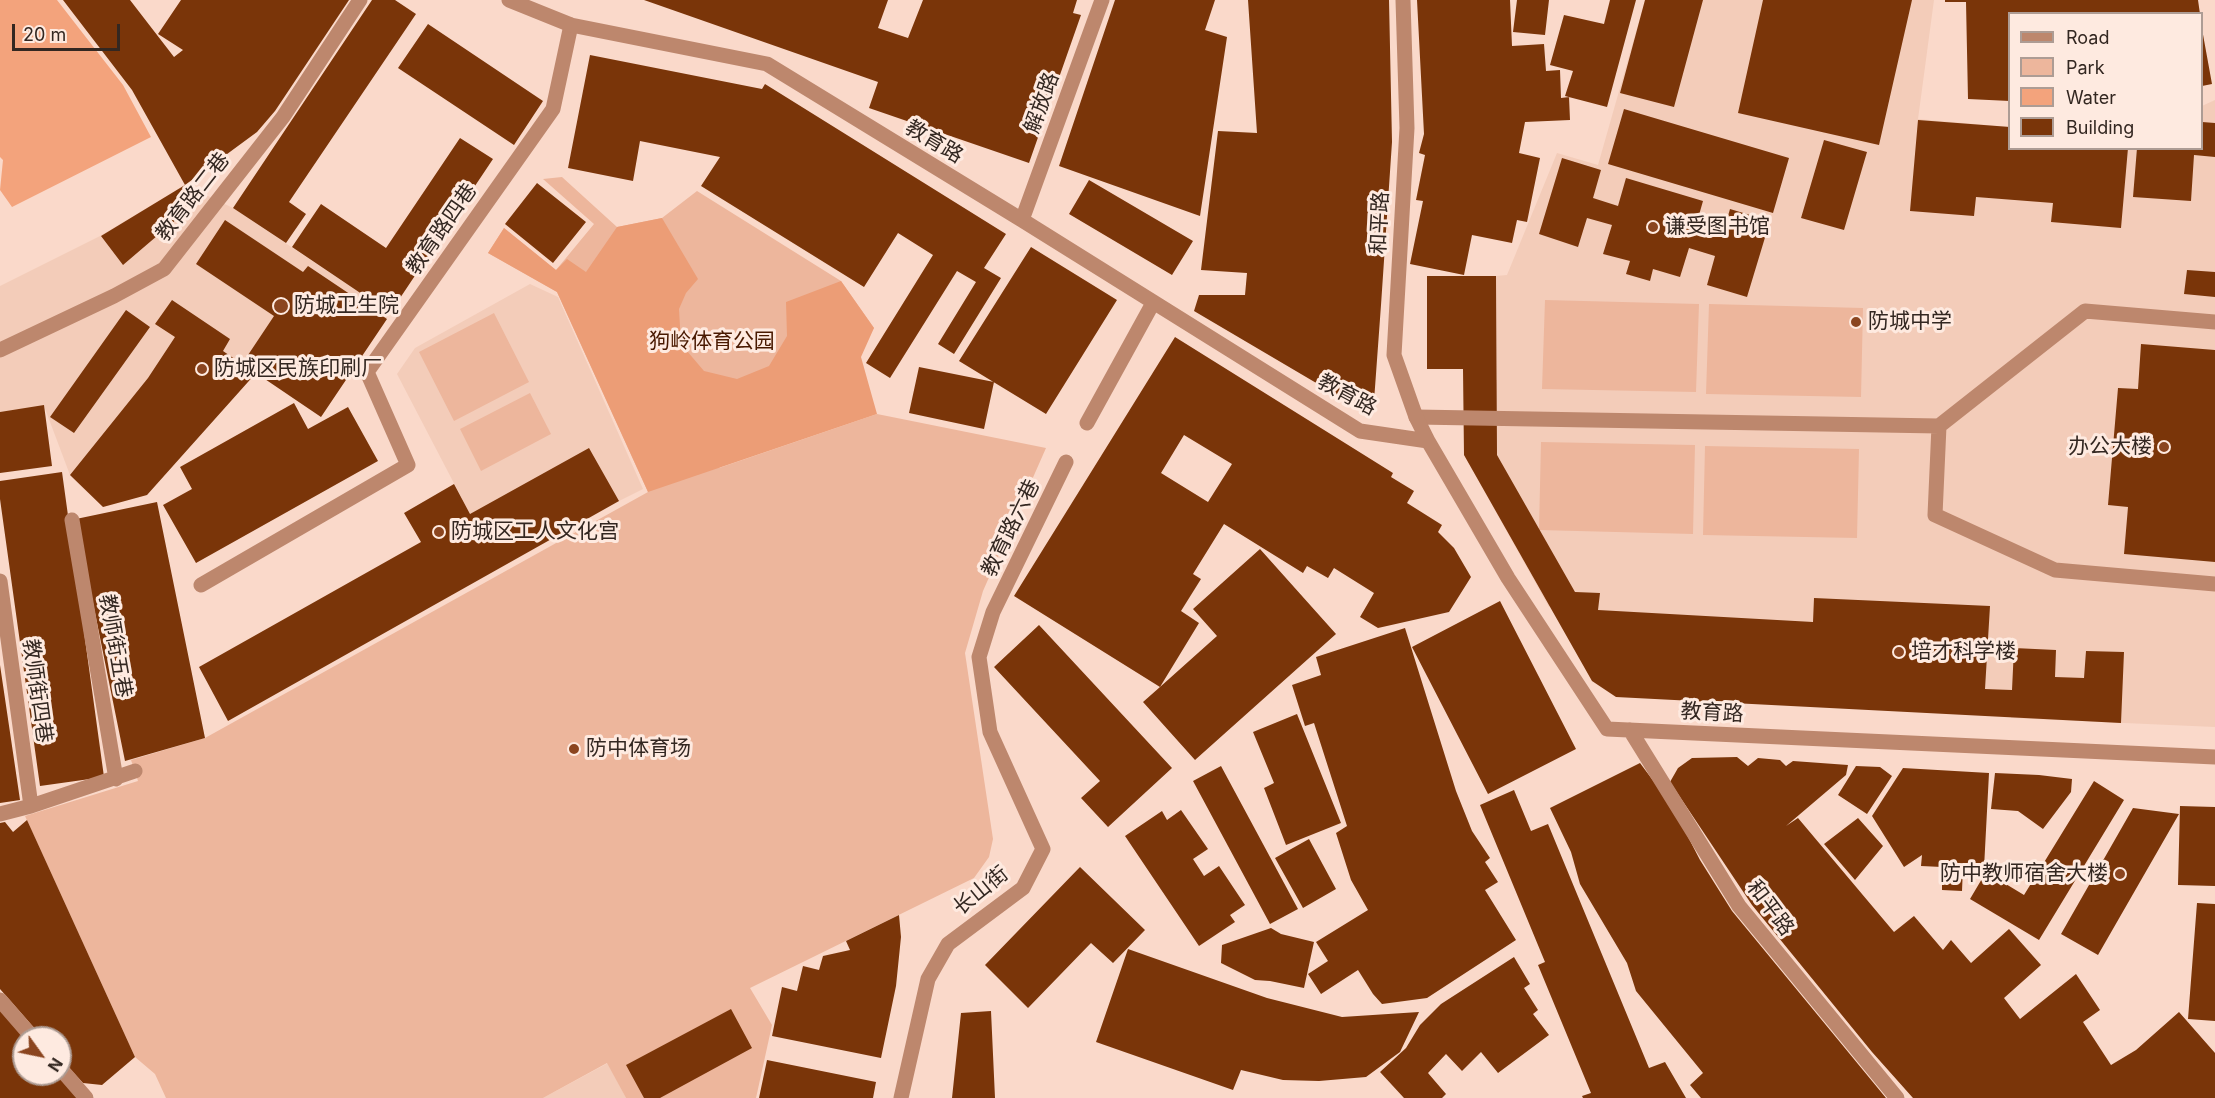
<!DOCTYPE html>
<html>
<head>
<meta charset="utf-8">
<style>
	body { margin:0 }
	#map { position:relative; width:2215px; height:1098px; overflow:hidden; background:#fad9ca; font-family:Inter,sans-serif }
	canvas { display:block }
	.legend { position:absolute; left:2008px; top:12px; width:195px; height:138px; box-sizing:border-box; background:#feeae0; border:2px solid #ad9c94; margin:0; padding:8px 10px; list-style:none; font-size:18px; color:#332721 }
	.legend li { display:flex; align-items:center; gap:12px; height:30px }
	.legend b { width:30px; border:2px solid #ad9c94 }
	.north { position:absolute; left:12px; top:1026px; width:60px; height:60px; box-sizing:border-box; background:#feeae0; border:2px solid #ad9c94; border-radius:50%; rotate:123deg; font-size:16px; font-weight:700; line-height:24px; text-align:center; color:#332721 }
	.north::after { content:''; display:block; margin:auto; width:21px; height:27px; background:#8b451f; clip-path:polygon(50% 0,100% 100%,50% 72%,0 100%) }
	.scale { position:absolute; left:12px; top:24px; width:108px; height:27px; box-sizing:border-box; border:3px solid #332721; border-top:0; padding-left:8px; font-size:18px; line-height:21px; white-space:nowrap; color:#332721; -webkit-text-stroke:4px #feeae0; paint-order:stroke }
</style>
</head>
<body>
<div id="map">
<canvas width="2215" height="1098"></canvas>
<ul class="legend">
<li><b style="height:8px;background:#bd876d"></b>Road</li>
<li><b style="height:16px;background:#edb69c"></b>Park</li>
<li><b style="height:16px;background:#f3a37c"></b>Water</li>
<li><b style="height:16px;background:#7a3509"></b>Building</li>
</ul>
<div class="north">N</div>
<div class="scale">20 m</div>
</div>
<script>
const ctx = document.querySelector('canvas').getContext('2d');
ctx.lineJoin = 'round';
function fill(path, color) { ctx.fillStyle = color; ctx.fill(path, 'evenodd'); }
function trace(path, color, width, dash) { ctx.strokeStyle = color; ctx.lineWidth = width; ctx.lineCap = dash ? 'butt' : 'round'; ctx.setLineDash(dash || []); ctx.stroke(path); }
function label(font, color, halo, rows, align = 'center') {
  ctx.font = font + ' Inter,"Noto Sans SC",sans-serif'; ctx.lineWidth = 6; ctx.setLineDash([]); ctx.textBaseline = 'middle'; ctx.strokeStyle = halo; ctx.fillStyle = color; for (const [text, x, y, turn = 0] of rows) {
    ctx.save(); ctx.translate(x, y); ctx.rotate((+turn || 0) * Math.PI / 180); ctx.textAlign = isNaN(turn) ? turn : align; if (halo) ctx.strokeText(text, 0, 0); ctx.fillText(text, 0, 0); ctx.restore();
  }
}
const built = new Path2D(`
	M1645,0H1934L1918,119L2009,127L2010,148H2202V106L2215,100V727L2011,718V690L1595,670L1574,592L1549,607L1464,455V381L1497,380L1496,276L1507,275L1557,153L1598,165Z
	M185,185L233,208L390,313L321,417L256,373L147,495L103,507L70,475L44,406L0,412V286L100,236Z
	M530,284L558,297L643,489L619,501L470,514L397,374L415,348Z
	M608,1063L626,1098H543Z`);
const green = new Path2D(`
	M562,177L617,227L662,218L697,191L841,281L874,328L719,468L877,414L1046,448L983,591L965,653L993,839L989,857L974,878L750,988L772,1025L756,1098H626L607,1063L543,1098H166L155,1074L135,1057L25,816L138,781L131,760L205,738L648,492L557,292L488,253L504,228L556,270L594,224L543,179Z
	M1545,300L1699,304L1696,392L1542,389Z
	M1709,304L1863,308L1861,397L1706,394Z
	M494,313L529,382L454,421L419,352Z
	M530,393L551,434L481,471L460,429Z
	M1541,442L1695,445L1693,534L1539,530Z
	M1705,446L1859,449L1857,538L1703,535Z`);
const forest = new Path2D(`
	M662,218L698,279L686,293L679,309L681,344L704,371L737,379L769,366L787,336L786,302L841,281L874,328L861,357L877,414L648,492L557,292L488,253L504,228L556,270L567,259L586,272L617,227Z`);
const water = new Path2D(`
	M0,0H57L123,85L151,137L12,207L0,190L3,160L0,157Z`);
const building = new Path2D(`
	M63,0H130L174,57L183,50L158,34L181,0H349L275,111L257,132L185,185L199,190L178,218L123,265L101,236L185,185L132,90Z
	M372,0H395L416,14L289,202L306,214L286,243L233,208Z
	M644,0H888L878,28L908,38L923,0H1077L1073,13L1081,15L1029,163L869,108L878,82Z
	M1115,0H1215L1205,30L1227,37L1200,216L1059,166Z
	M1248,0H1389L1392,142L1381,305L1374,401L1357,407L1194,311L1199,295H1245L1247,273L1201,270L1218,131L1257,133Z
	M1417,0H1510L1512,46L1544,44L1546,71L1560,70L1561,98L1569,97L1570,120L1525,122L1519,153L1540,158L1527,222L1517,220L1512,243L1472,235L1464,275L1410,264L1423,201L1416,200L1425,155L1419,153L1424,134Z
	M1517,0H1549L1545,35L1513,32Z
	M1610,0H1636L1607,107L1565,96L1573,71L1550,65L1564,15L1604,24Z
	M1645,0H1703L1674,107L1620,93Z
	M1763,0H1912L1879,145L1738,113Z
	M1945,0H2198L2200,14H2010V101L1968,99L1966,2H1945Z
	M428,24L543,101L514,145L398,68Z
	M2202,29L2212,84L2202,86Z
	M590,55L762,89L765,84L1006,234L984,268L1001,278L954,354L938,344L976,282L957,271L890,378L866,363L933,255L898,233L864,287L701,186L720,157L640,141L633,181L568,168Z
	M1624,109L1789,158L1773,213L1608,164Z
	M1918,120L2010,127V148H2128L2121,228L2051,222L2053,203L1976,197L1974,216L1910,211Z
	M2202,122L2215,123V157L2194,155L2191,201L2133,197L2137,148H2202Z
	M460,138L493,159L390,313L292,247L321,204L386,248Z
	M1824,140L1867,152L1844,230L1801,218Z
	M1562,158L1601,170L1593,198L1618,206L1626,178L1703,201L1695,229L1722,237L1730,209L1770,221L1747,297L1707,285L1715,256L1689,248L1680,277L1653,269L1650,281L1626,274L1630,261L1603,254L1612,225L1587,218L1578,247L1539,234Z
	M1089,180L1193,241L1172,275L1069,214Z
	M537,183L586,222L553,263L505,224Z
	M225,220L303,272L308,266L387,319L321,417L256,373L147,495L103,507L70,475L148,378L175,337L155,324L172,300L230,339L223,351L242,364L274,316L196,264Z
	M1031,247L1117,300L1046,414L959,361Z
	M2187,270L2215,272V297L2184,294Z
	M1427,276H1496L1497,455L1575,592L1600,593L1598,610L1813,622L1814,598L1990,606L1985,689L2012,690L2014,648L2056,650L2055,677L2084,678L2086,651L2124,652L2121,723L1616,697L1592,681L1464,455L1463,369H1427Z
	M126,310L150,327L74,433L50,417Z
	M1175,337L1393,473L1391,477L1414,491L1407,503L1442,525L1438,532L1454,548L1471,577L1449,612L1378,628L1360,617L1374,593L1334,568L1328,578L1307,566L1303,573L1224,524L1193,574L1201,579L1181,611L1199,623L1160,687L1217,636L1193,609L1260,549L1336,634L1195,760L1143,702L1160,687L1014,596ZM1184,435L1232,464L1208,502L1161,473Z
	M2141,344L2215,350V562L2124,554L2128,507L2108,505L2118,388L2138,389Z
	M919,367L994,382L984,429L909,413Z
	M294,403L308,429L348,407L378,461L196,563L163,505L192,489L180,467Z
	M44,405L52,466L0,473V412Z
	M589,448L619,501L228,721L199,667L421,542L404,513L454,484L470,514Z
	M62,472L104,777L40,786L0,499V481Z
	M157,502L205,738L125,761L76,519Z
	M1500,601L1576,749L1488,794L1412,647Z
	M1039,625L1172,768L1108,827L1081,798L1100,781L994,667Z
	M1405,628L1456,791L1472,831L1490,858L1485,862L1498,882L1485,890L1516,940L1427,998L1382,1004L1373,994L1358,970L1321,994L1308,974L1328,961L1316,942L1368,910L1351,880L1336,833L1347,826L1314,723L1305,726L1292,685L1321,675L1316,657Z
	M0,665L20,800L0,803Z
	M1297,714L1341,823L1286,845L1264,788L1274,783L1253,732Z
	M1737,757L1748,766L1758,758L1780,760L1786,766L1793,761L1848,765L1846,775L1786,826L1798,818L1894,932L1914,916L1943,950L1951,940L1971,963L2009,929L2041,965L2004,998L2020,1019L2076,974L2100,1010L2083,1022L2111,1065L2136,1050L2179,1012L2215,1053V1098H1913L1872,1052L1752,905L1670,782L1678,768L1692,758Z
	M1640,763L1672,806L1700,860L1732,911L1886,1098H1701L1690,1085L1703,1073L1636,991L1627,963L1580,884L1571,852L1550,808Z
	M1221,766L1298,909L1270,924L1193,781Z
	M1856,766L1880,767L1892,776L1867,814L1838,795Z
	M1903,768L1989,773L1984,868L1963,867L1962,891L1942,890V867L1921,866L1922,855L1904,867L1872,816Z
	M1995,773L2039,775L2072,779L2071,792L2043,829L2018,811L1991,809Z
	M2094,781L2124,800L2039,940L1970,899L1986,872L2024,895Z
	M1514,790L1531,831L1548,824L1649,1068L1665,1062L1686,1098H1583L1582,1096L1591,1093L1538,965L1545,962L1480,805Z
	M2180,806L2215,807V886L2178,885Z
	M2133,808L2179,814L2098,955L2061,934Z
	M1181,810L1208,849L1193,859L1204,876L1219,866L1245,905L1230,915L1235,922L1199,946L1125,836L1162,811L1167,820Z
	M1858,818L1883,846L1855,880L1824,844Z
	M27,820L135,1057L102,1085L83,1083L60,1058V1038H43L0,989V823L5,822L13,832Z
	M1309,839L1336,889L1303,908L1275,858Z
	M1080,867L1145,930L1113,963L1091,943L1028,1008L985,965Z
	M2197,903L2215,904V1021L2188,1019Z
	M899,915L901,937L896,986L881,1058L772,1036L782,987L797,991L803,966L819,970L823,956L850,950L846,941Z
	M1271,928L1281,934L1314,942L1304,988L1270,981L1255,980L1221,963L1222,945Z
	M1128,949L1267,998L1342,1017L1419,1012L1400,1052L1366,1077L1319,1081L1283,1080L1241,1070L1233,1090L1096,1042Z
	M1514,957L1530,984L1524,988L1538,1010L1533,1014L1549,1035L1498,1073L1481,1052L1462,1071L1446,1054L1428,1073L1446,1094L1442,1098H1404L1380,1072L1406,1048L1420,1025L1441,1004Z
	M0,1008L24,1038V1074H58L79,1098H0Z
	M731,1009L752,1048L660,1098H644L626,1065Z
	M991,1011L995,1098H952L961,1013Z
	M767,1060L876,1082L873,1098H759Z`);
const service = new Path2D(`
	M0,350L114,296L164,269L283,117L360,0
	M1416,417L1939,426L2085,311L2215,322
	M1939,426L1935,515L2055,570L2215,584
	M72,520L116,779
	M0,581L31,806
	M201,585L408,465L367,372L553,109L571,25
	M0,814L31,806L135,771
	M0,1000L33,1038
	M60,1068L86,1098`);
const minor = new Path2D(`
	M509,0L571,25L767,64L1022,220L1360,431L1428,441L1508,578L1607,729L2215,757
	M1403,0L1407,128L1394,355L1416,417L1428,441
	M1022,220L1102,0
	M1087,423L1153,303
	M1630,730L1739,906L1897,1098
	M901,1098L928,979L948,944L1023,888L1043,849L990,732L979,657L993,612L1066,462`);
const markers = [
	[1653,227,6,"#8b451f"],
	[281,306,8,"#8b451f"],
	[1856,322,6,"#8b451f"],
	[202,369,6,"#8b451f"],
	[2164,447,6,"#8b451f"],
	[439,532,6,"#8b451f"],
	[1899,652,6,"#8b451f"],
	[574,749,6,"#8b451f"],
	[2120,874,6,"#8b451f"]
];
const streetNames = [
	["解放路",1042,103,-70],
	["教育路",934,142,31],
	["教育路二巷",193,197,-52],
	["和平路",1380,223,-87],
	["教育路四巷",442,229,-55],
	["教育路",1347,395,28],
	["教育路六巷",1011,528,-64],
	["教师街五巷",115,646,80],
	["教师街四巷",37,691,82],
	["教育路",1712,713,3],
	["长山街",981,891,-39],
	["和平路",1770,908,53]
];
const poiNames = [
	["谦受图书馆",1665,227],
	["防城卫生院",294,306],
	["防城中学",1868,322],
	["防城区民族印刷厂",214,369],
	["办公大楼",2152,447,"right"],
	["防城区工人文化宫",451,532],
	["培才科学楼",1911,652],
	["防中体育场",586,749],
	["防中教师宿舍大楼",2108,874,"right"]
];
const parkNames = [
	["狗岭体育公园",712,342]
];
fill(built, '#f3ccb9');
fill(green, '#edb69c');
fill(forest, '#ec9d76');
fill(water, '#f3a37c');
fill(building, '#7a3509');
trace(service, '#bd876d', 15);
trace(minor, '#bd876d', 15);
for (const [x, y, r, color] of markers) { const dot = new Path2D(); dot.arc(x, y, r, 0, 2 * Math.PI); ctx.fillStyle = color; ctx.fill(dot); trace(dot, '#feeae0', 2); }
label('21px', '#332721', '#feeae0', streetNames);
label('21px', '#332721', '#feeae0', poiNames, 'left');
label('21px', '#491900', '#feeae0', parkNames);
</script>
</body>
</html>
